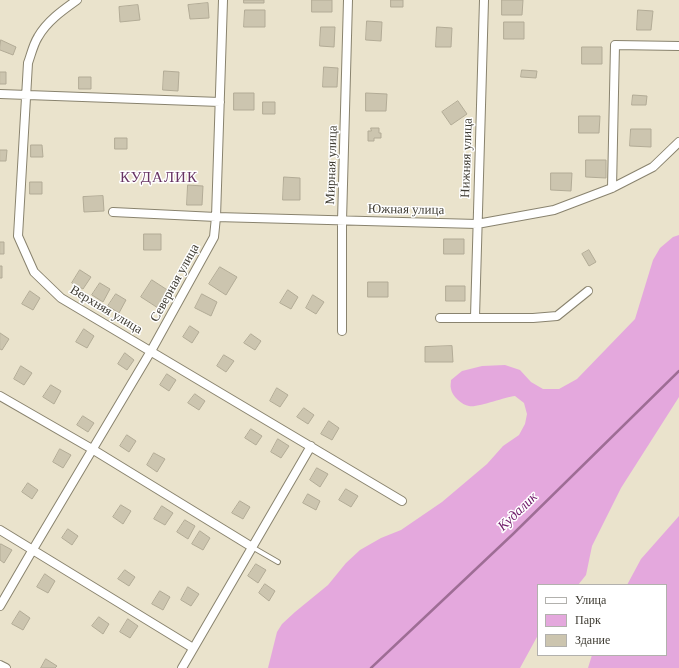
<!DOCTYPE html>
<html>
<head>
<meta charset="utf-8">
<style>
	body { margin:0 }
	#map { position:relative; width:679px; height:668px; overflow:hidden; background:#eae3cc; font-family:Georgia,serif }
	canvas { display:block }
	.legend { position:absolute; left:537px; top:584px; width:130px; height:72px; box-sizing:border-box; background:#fff; border:1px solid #b2b1ad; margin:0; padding:5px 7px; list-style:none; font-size:12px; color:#3f3c33 }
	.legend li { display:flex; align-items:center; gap:8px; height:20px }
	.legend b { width:20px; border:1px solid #b2b1ad }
</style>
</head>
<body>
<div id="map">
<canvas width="679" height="668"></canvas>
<ul class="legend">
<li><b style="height:5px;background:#fff"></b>Улица</li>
<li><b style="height:11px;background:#e4a8dd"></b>Парк</li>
<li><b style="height:11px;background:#ccc5af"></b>Здание</li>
</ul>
</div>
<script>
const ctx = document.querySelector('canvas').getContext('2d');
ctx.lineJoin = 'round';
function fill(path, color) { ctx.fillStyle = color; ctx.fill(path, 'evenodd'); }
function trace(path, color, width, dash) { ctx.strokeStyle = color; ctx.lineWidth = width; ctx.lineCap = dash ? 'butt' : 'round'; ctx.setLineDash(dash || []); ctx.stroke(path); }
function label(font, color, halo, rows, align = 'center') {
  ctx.font = font + ' Georgia,serif'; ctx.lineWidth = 3; ctx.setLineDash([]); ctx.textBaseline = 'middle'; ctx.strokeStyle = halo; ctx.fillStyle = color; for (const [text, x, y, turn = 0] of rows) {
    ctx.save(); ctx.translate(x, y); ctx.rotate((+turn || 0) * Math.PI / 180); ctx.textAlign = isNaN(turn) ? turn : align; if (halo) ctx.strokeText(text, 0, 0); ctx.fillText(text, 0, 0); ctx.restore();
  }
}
const green = new Path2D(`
	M679,235V397L621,488L592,546L586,575L578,585H538V635L520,668H268L277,632L282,624L295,612L328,585L346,563L360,550L381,538L401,530L442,502L487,464L503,446L519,435L525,424L527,414L524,403L515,396C504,397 478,408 469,406C462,405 452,396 451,389C450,386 451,383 451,380L462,371L482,366L505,365L520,370L531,382L543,389H559L577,379L635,319L653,260L660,248L673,237Z
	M679,516V668H588L592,655H666V585H627L641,559Z`);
const stream = new Path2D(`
	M371,668L513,534L679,371`);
const building = new Path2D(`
	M244,0H264V3H244Z
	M312,0H332V12H312Z
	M391,0H403V7H391Z
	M502,0H523L522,15H502Z
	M208,3L209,18L190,19L188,5Z
	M138,5L140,20L120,22L119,7Z
	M245,10H265V27H244Z
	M638,10L653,11L651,30H637Z
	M367,21L382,22L381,41L366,40Z
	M504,22H524V39H504Z
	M321,27H335L334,47L320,46Z
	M437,27L452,28L451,47H436Z
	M1,40L16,47L13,55L0,50Z
	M582,47H602V64H582Z
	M324,67L338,68L337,87H323Z
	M522,70L537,71L536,78L521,77Z
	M164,71L179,72L178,91L163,90Z
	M0,72H6V84H0Z
	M79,77H91V89H79Z
	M234,93H254V110H234Z
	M366,93L387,94L386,111H366Z
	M633,95L647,96L646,105H632Z
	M458,101L467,114L451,125L442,112Z
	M263,102H275V114H263Z
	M579,116H600L599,133H579Z
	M371,128H379V133H381V138H374V141H368V131H371Z
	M631,129H651V147L630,146Z
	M115,138H127V149H115Z
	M31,145H42L43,157H31Z
	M0,150H7L6,161H0Z
	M586,160H606V178L586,177Z
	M551,173H572L571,191L551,190Z
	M284,177L300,178V200H283Z
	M30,182H42V194H30Z
	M188,185L203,186L202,205H187Z
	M103,196L104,211L84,212L83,197Z
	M144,234H161V250H144Z
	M444,239H464V254H444Z
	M0,242H4V254H0Z
	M589,250L596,262L589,266L582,254Z
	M0,266H2V278H0Z
	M220,267L237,277L226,295L209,284Z
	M80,270L91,277L83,289L72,283Z
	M152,280L169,291L158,308L141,297Z
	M368,282H388V297H368Z
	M100,283L110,289L103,302L92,295Z
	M446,286H465V301H446Z
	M288,290L298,297L291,309L280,303Z
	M30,291L40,298L33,310L22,304Z
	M116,294L126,300L119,313L108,306Z
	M202,294L217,302L211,316L195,308Z
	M313,295L324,302L316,314L306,308Z
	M190,326L199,332L192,343L183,337Z
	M84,329L94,336L87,348L76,342Z
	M0,333L9,339L2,350L0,349Z
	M251,334L261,341L255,350L244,343Z
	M452,346L453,362H425V347Z
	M125,353L134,360L127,370L118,364Z
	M224,355L234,361L226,372L217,366Z
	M21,366L32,373L24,385L14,379Z
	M167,374L176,380L169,391L160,385Z
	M51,385L61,391L54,404L43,397Z
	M277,388L288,395L280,407L270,401Z
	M195,394L205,401L199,410L188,403Z
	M304,408L314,415L308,424L297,417Z
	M83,416L94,423L88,432L77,425Z
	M329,421L339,428L332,440L321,434Z
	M251,429L262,436L256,445L245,438Z
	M127,435L136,441L129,452L120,446Z
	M278,439L289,446L281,458L271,452Z
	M60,449L71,455L63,468L53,462Z
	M154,453L165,459L157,472L147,465Z
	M317,468L328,474L320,487L310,480Z
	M28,483L38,490L32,499L22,492Z
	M346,489L358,496L351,507L339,500Z
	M308,494L320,501L316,510L303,503Z
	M240,501L250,507L243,519L232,513Z
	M121,505L131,511L123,524L113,517Z
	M162,506L173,513L165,525L154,519Z
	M185,520L195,526L188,539L177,532Z
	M68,529L78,536L72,545L62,538Z
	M200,531L210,538L203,550L192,544Z
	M1,544L12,550L4,563L0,560V546Z
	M256,564L266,570L258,583L248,576Z
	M125,570L135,577L129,586L118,579Z
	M45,574L55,581L48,593L37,587Z
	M265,584L275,591L269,601L259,593Z
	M188,587L199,594L191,606L181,600Z
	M160,591L170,597L163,610L152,604Z
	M20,611L30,618L23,630L12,624Z
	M99,617L109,624L103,634L92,626Z
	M128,619L138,626L130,638L120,632Z
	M46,659L57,666L55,668H41Z`);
const lane = new Path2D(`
	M252,547L278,562`);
const street = new Path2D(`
	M77,0C63,10 47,21 38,37C33,45 31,55 28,63L18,236L34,272L61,298L402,501
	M0,94L220,102
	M612,188L615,45L679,46
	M113,212L216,217L477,224L554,210L612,188L653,167L679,142
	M475,317L484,0
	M440,318H533L557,316L588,291
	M342,331V221L348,0
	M0,396L92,449L252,547
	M0,530L193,648
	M0,606L32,551L151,351L214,237L216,217L223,0
	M0,665L6,668
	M182,668L311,446`);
const streetNames = [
	["Нижняя улица",467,158,-88],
	["Мирная улица",332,165,-88],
	["Южная улица",406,210,1],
	["Северная улица",175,283,-61],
	["Верхняя улица",106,310,31]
];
const waterNames = [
	["Кудалик",518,512,-44]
];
const quarterNames = [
	["КУДАЛИК",159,178]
];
fill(green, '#e4a8dd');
trace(stream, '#9e6d95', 2.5);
fill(building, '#ccc5af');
trace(building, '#b2ab96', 1);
trace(lane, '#89836e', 6);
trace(street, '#89836e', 10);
trace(lane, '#fff', 4);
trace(street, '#fff', 8);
label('13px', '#3f3c33', '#fff', streetNames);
label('italic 14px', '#73216d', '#fff', waterNames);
ctx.letterSpacing = '1px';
label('15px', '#673363', '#fff', quarterNames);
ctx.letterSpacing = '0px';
</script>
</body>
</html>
